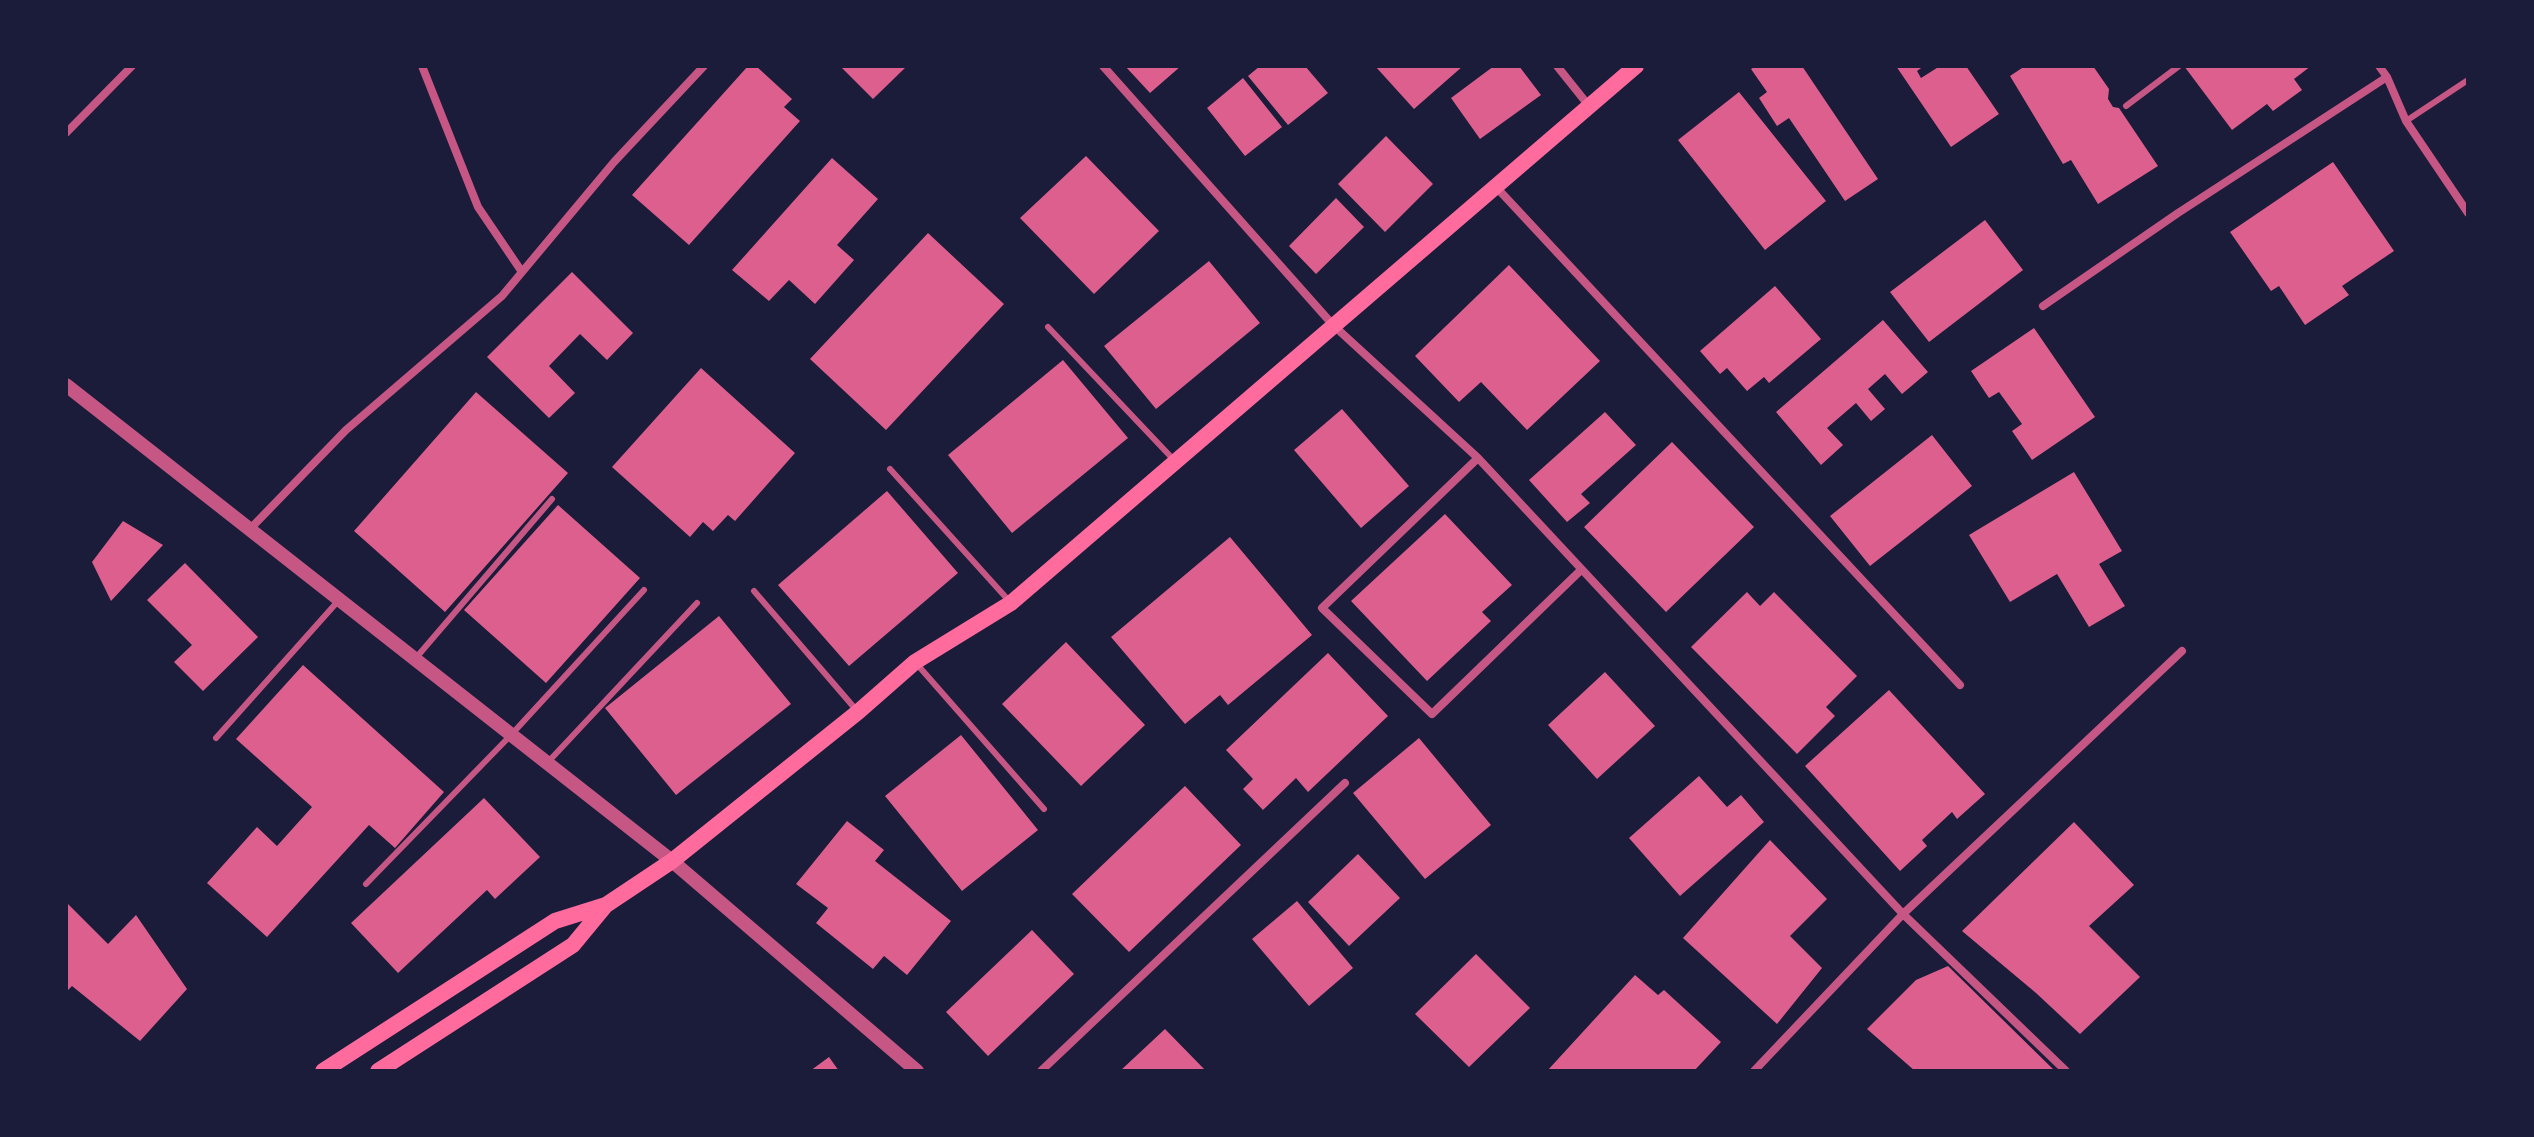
<!DOCTYPE html>
<html>
<head>
<meta charset="utf-8">
<style>
	body { margin:0 }
	#map { position:relative; width:2534px; height:1137px; overflow:hidden; background:#1b1b3a; font-family:"Nunito Sans",sans-serif }
	canvas { display:block }
	.frame { position:absolute; inset:0; border:68px solid #1b1b3a; pointer-events:none }
</style>
</head>
<body>
<div id="map">
<canvas width="2534" height="1137"></canvas>
<div class="frame"></div>
</div>
<script>
const ctx = document.querySelector('canvas').getContext('2d');
ctx.lineJoin = 'round';
function fill(path, color) { ctx.fillStyle = color; ctx.fill(path, 'evenodd'); }
function trace(path, color, width, dash) { ctx.strokeStyle = color; ctx.lineWidth = width; ctx.lineCap = dash ? 'butt' : 'round'; ctx.setLineDash(dash || []); ctx.stroke(path); }
const building = new Path2D(`
	M748,66H756L792,99L784,107L800,121L689,245L632,195Z
	M840,66H907L873,99Z
	M1125,66H1181L1150,93Z
	M1260,66H1305L1328,93L1288,125L1248,76Z
	M1375,66H1463L1414,109Z
	M1494,66H1519L1541,95L1480,139L1451,98Z
	M1756,66H1802L1878,179L1845,201L1789,118L1777,126L1759,98L1767,92L1751,69Z
	M1896,66H1924L1917,71L1921,78L1940,66H1966L1999,114L1951,147Z
	M2025,66H2093L2109,89L2108,99L2113,107L2119,108L2158,166L2098,204L2071,160L2063,164L2010,76Z
	M2184,66H2311L2294,79L2302,90L2273,111L2267,104L2232,130Z
	M1243,78L1282,127L1245,156L1207,108Z
	M1739,92L1826,201L1765,250L1678,140Z
	M1386,136L1433,184L1385,232L1338,184Z
	M1086,156L1159,231L1094,294L1020,218Z
	M832,158L878,199L837,245L854,260L815,304L789,280L769,301L732,270Z
	M2333,162L2394,251L2342,286L2349,295L2305,325L2279,286L2271,291L2230,232Z
	M1336,198L1364,227L1316,274L1289,246Z
	M1985,220L2023,270L1929,342L1890,292Z
	M928,233L1004,304L886,430L810,359Z
	M1209,261L1260,323L1156,409L1104,346Z
	M1509,265L1600,361L1527,430L1481,382L1459,402L1415,356Z
	M572,272L633,333L607,360L580,334L549,366L575,393L549,418L487,357Z
	M1775,286L1821,339L1769,383L1764,377L1747,391L1727,368L1720,374L1700,351Z
	M1883,320L1928,372L1902,394L1885,374L1868,389L1885,409L1871,421L1856,403L1827,428L1843,445L1821,465L1776,412Z
	M2034,328L2095,417L2032,460L2012,431L2022,424L1999,392L1989,398L1971,371Z
	M1063,360L1128,438L1012,533L948,455Z
	M701,368L795,453L735,521L728,515L713,531L703,522L690,537L612,467Z
	M476,392L568,473L445,612L354,531Z
	M1342,409L1409,486L1361,528L1294,450Z
	M1605,412L1636,445L1581,494L1590,503L1567,522L1529,480Z
	M1932,435L1972,486L1870,566L1830,516Z
	M1672,442L1754,527L1666,612L1584,527Z
	M2074,472L2122,551L2099,564L2125,606L2089,627L2057,574L2010,602L1969,535Z
	M887,491L958,573L849,666L778,585Z
	M558,505L640,578L546,683L464,610Z
	M1445,514L1512,585L1482,612L1491,621L1427,681L1351,601Z
	M123,521L163,545L111,601L92,562Z
	M1230,537L1312,635L1228,705L1220,695L1185,724L1111,637Z
	M185,563L258,637L203,691L174,662L192,645L147,600Z
	M1747,592L1760,606L1774,592L1857,676L1826,707L1835,716L1797,754L1691,647Z
	M719,616L791,704L676,795L605,708Z
	M1066,642L1145,725L1081,786L1002,704Z
	M1328,653L1388,716L1308,792L1296,778L1263,810L1243,789L1253,779L1226,750Z
	M303,665L444,792L395,848L369,825L267,937L207,883L257,827L277,846L312,807L236,739Z
	M1605,672L1655,726L1597,779L1548,725Z
	M1889,690L1985,794L1957,819L1952,812L1922,840L1927,846L1900,871L1805,766Z
	M961,735L1038,830L962,891L885,796Z
	M1419,738L1491,825L1425,879L1353,793Z
	M1699,776L1727,807L1741,795L1764,822L1680,896L1629,838Z
	M1185,786L1241,845L1129,952L1072,894Z
	M484,798L540,857L495,899L487,890L398,973L351,923Z
	M847,821L884,850L875,861L951,921L907,975L884,956L873,969L816,923L828,908L796,884Z
	M2074,822L2134,885L2089,926L2140,977L2080,1034L2036,993L1962,931Z
	M1770,840L1827,899L1790,936L1822,968L1777,1024L1683,938Z
	M1358,854L1400,898L1349,946L1308,902Z
	M1297,901L1353,968L1309,1006L1252,939Z
	M66,902L108,944L136,915L187,989L140,1041L72,986L66,992Z
	M1032,930L1074,974L988,1056L946,1012Z
	M1476,954L1530,1008L1469,1067L1415,1014Z
	M1948,966L2055,1071H1915L1867,1029L1916,980Z
	M1635,975L1658,995L1664,990L1721,1042L1694,1071H1547Z
	M1165,1029L1206,1071H1120Z
	M829,1057L839,1071H810Z`);
const service = new Path2D(`
	M2126,106L2179,66
	M2406,121L2468,80
	M1048,327L1173,459
	M890,469L1011,603
	M754,591L858,712
	M415,659L552,499
	M915,662L1044,809
	M216,738L339,600
	M549,761L697,603
	M366,884L511,735L644,590`);
const minor = new Path2D(`
	M422,66L478,207L522,272
	M1103,66L1333,325L1478,458L1903,914L2066,1071
	M1557,66L1589,106
	M2379,66L2387,77L2406,121L2468,213
	M66,133L132,66
	M1497,188L1960,685
	M2043,306L2178,213L2387,77
	M1478,458L1322,608L1432,714L1581,570
	M250,529L346,430L502,296L614,162L704,66
	M1041,1071L1345,783
	M1754,1071L1903,914L2182,651`);
const tertiary = new Path2D(`
	M66,385L672,861L917,1071`);
const secondary = new Path2D(`
	M323,1071L555,921L606,905
	M378,1071L573,945L606,905L672,861L858,712L915,662L1011,603L1636,66`);
fill(building, '#dd5f8e');
trace(service, '#c65784', 6);
trace(minor, '#c65784', 8);
trace(tertiary, '#c65784', 14);
trace(secondary, '#ff6b9d', 16);
</script>
</body>
</html>
